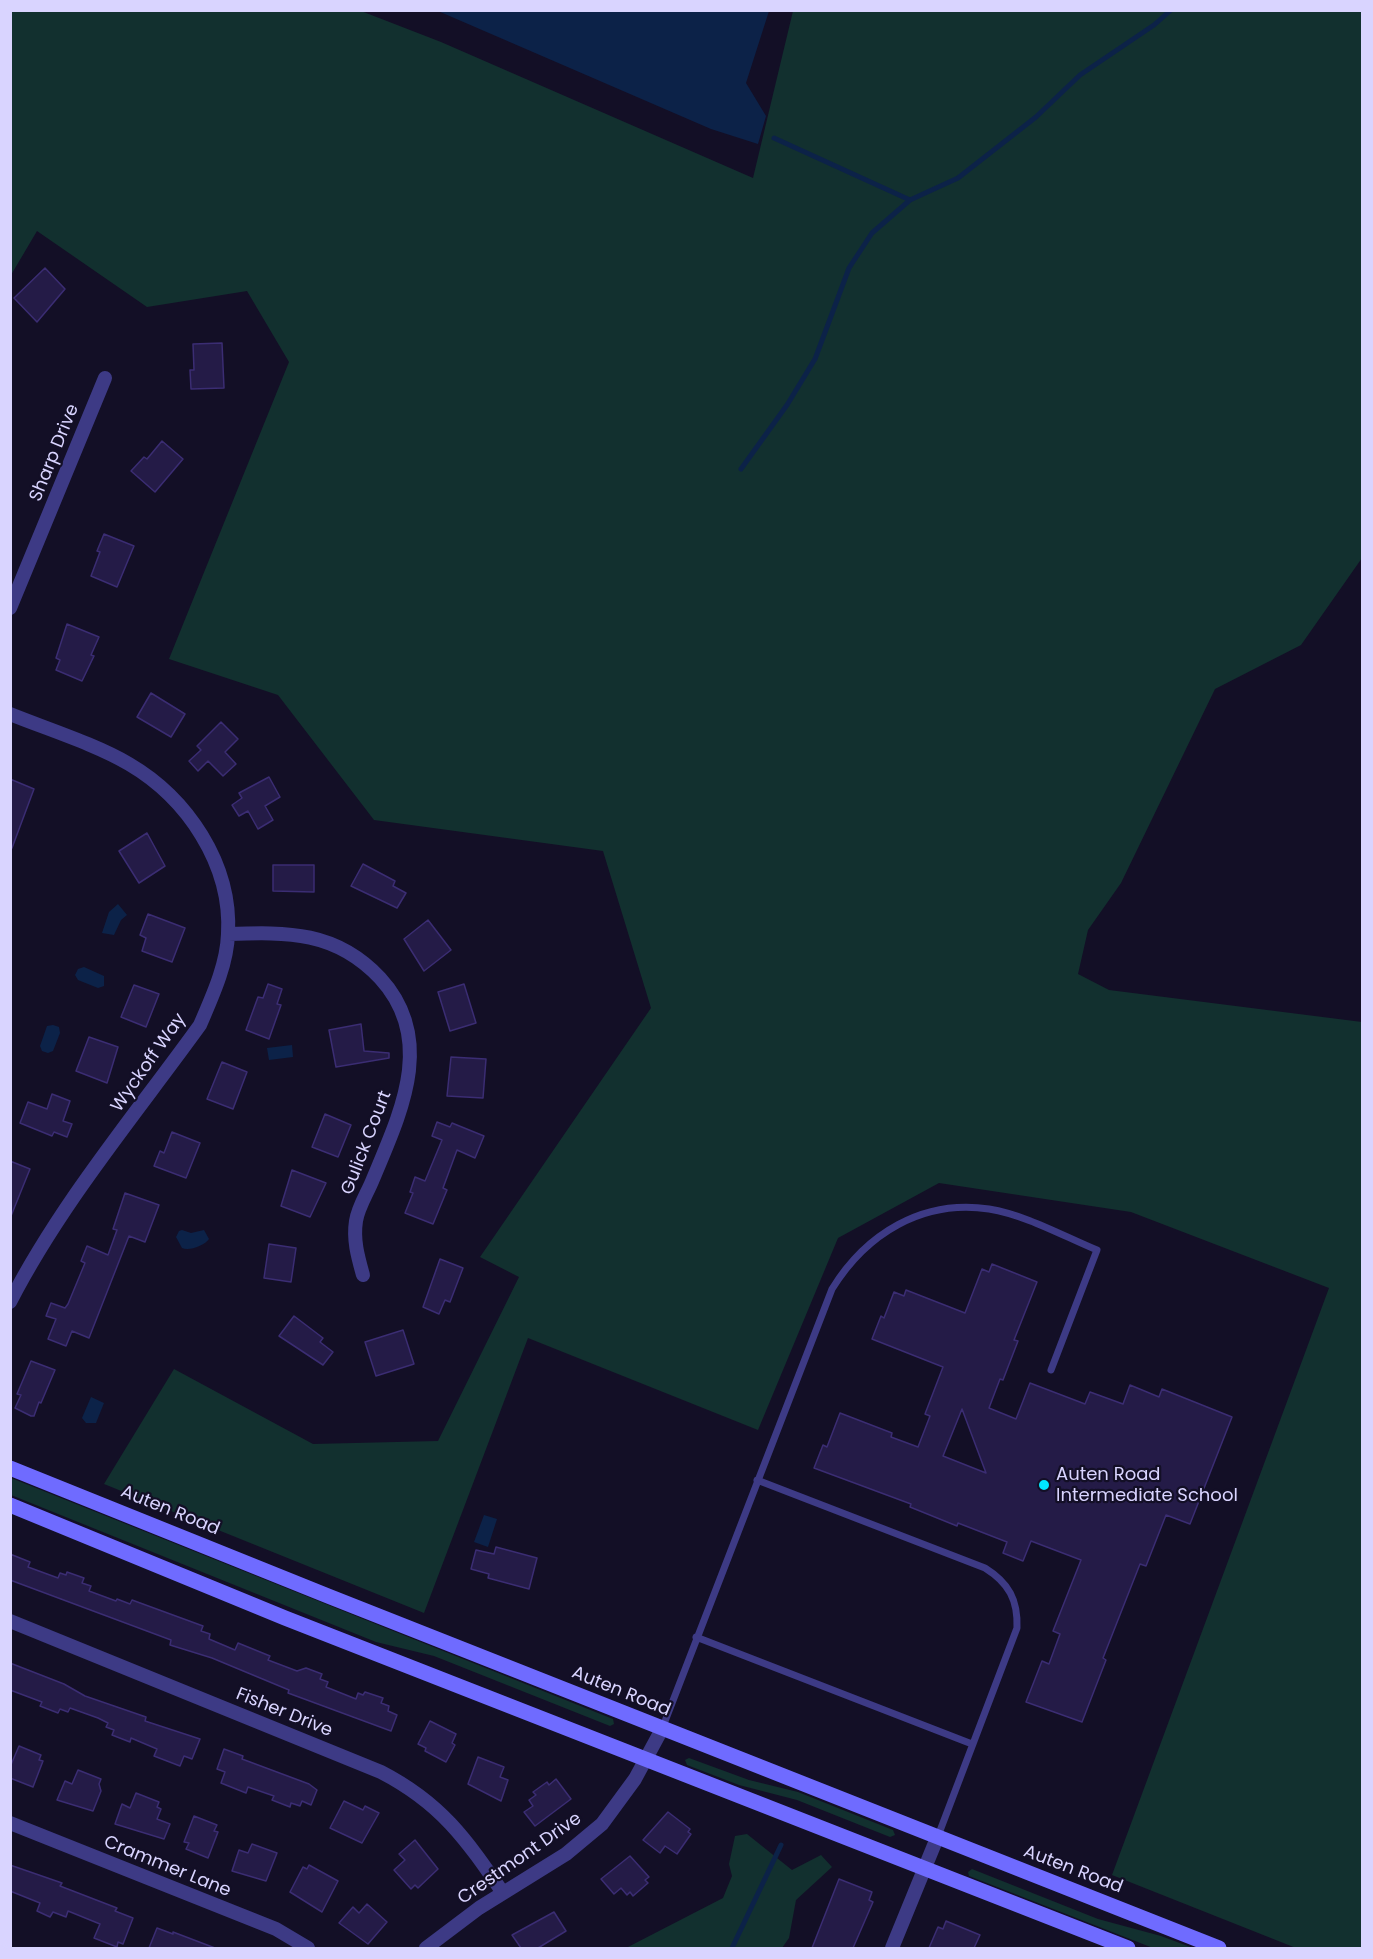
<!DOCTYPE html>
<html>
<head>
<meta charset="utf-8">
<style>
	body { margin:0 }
	#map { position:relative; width:1373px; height:1959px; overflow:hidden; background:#130f26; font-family:Poppins,sans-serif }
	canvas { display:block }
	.frame { position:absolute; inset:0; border:12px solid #d9d4ff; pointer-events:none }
</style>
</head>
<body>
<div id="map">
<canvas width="1373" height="1959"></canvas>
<div class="frame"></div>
</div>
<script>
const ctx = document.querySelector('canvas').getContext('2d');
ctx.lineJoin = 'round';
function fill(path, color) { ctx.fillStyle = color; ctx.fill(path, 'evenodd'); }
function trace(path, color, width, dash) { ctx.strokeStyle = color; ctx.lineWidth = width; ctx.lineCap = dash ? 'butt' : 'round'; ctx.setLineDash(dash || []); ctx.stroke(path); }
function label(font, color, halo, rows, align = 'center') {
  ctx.font = font + ' Poppins,sans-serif'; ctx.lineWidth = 4.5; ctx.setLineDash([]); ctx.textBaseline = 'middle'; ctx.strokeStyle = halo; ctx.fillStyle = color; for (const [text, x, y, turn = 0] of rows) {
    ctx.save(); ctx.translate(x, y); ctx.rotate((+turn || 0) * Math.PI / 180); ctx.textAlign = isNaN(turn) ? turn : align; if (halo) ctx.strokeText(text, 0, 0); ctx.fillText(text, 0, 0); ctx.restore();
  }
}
const green = new Path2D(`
	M10,11H361L441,42L753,178L793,11H1362V558L1301,645L1215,689L1121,883L1088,930L1078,974L1109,990L1362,1022V1948H1296L1112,1875L1329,1288L1131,1212L939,1183L838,1238L758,1430L528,1338L424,1613L104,1484L174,1369L313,1444L438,1441L519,1277L480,1257L651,1008L603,851L374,820L278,695L169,659L289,362L247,291L147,307L37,231L11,275Z
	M11,1478L613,1719L614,1724L610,1726L434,1656L376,1642L11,1495Z
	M689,1758L749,1780L798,1792L893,1830L895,1835L890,1837L797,1800L739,1785L687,1765L685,1760Z
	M747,1834L792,1870L821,1855L832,1867L796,1900L789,1938L782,1948H626L723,1898L732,1876L729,1864L735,1836Z
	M972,1869L1098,1919L1161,1936L1193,1948H1153L969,1876L968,1872Z`);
const water = new Path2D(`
	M438,11H769L746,83L766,116L758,144L711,129Z
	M118,904L127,915L121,920L114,935L102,933L109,912Z
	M84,967L104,976V986L98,988L78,980L75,975L78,969Z
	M53,1025L59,1027L60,1033L53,1051L48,1053L42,1051L40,1046L47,1026Z
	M292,1045L293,1057L269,1060L267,1048Z
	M182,1230L191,1233L204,1230L209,1239C204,1246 189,1251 182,1248L176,1237L179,1231Z
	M91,1397L104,1403L96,1423H86L82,1418Z
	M484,1515L497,1519L488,1547L474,1542Z`);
const stream = new Path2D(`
	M774,138L910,200
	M741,469L787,405L815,359L849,268L872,233L910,200L958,178L1036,117L1080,75L1154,25L1171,10
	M732,1948L781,1845`);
const building = new Path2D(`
	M45,268L65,289L37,322L14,298Z
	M222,343L224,388L191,389L190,370H194L193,344Z
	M162,441L183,459L155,492L131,471L144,457L147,459Z
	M104,534L134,546L117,587L91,576L100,552L97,551Z
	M67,624L99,637L91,655L94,656L82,681L56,670L60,660L56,658Z
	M151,693L185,714L171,737L137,717Z
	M221,722L238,739L225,752L236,764L223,776L208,761L198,771L189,761L201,750L197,746Z
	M269,777L280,797L265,806L273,820L258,829L248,811L239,816L232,805L242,798L239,793Z
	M10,779L34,789L12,848L10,847Z
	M147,833L165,866L139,883L119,851Z
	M363,864L395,881L393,886L406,893L397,908L351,886Z
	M273,865H314V892L273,891Z
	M148,914L185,928L172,962L142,951L146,938L140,935Z
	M428,920L451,950L424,971L404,939Z
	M268,984L282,989L277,1004L281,1005L269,1039L246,1030L258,997L263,998Z
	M464,984L476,1023L450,1031L438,992Z
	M134,985L159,994L146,1027L121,1017Z
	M361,1024L364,1051L389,1053V1058L336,1067L329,1030Z
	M89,1037L118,1047L107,1083L76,1071Z
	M451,1057L486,1059L483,1098L447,1096Z
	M222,1062L247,1072L233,1109L207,1099Z
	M52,1094L70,1101L63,1121L72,1124L67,1137L54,1132L52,1136L20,1123L28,1102L47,1109Z
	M325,1114L351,1125L338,1157L312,1147Z
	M437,1122L450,1127L452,1123L484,1136L475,1158L457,1150L443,1188L447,1190L433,1224L405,1213L413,1193L410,1192L415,1177L425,1181L442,1140L432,1136Z
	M172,1132L200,1143L186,1178L154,1166L160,1151L164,1153Z
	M10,1161L30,1169L11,1216H10Z
	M292,1170L326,1183L310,1217L281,1206Z
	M125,1193L159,1205L145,1242L129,1236L89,1338L72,1331L66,1346L48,1339L56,1319L46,1316L51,1303L65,1308L68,1304L85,1263L81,1261L87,1246L108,1255L117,1230L113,1229Z
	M269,1244L296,1248L291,1282L264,1278Z
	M440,1259L463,1268L450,1302L445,1300L439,1314L423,1307Z
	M992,1264L1037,1282L1014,1340L1018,1341L1003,1380L1000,1379L989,1408L1016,1419L1030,1383L1085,1404L1090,1392L1123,1404L1130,1385L1159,1397L1162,1389L1232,1417L1190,1524L1166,1515L1146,1566L1140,1564L1103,1658L1106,1660L1082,1722L1026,1702L1042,1661L1049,1664L1060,1634L1053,1631L1081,1560L1031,1541L1023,1561L1003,1553L1007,1542L958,1523L957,1526L910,1507L911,1504L814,1468L823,1445L827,1447L840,1413L892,1433L891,1437L918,1447L930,1416L925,1414L943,1367L872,1339L881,1316L884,1318L894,1292L904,1296L906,1290L965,1313L982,1269L989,1272ZM962,1409L986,1473L943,1456Z
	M294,1316L323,1338L320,1342L333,1352L323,1365L279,1336Z
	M403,1330L414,1364L376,1376L365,1342Z
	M31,1361L55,1370L41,1403L39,1402L34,1416H31L15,1408L21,1395L17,1394Z
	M496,1547L537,1558L529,1589L488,1578L489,1574L471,1569L476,1550L494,1554Z
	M10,1554L30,1562L28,1567L58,1578L60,1573L66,1575L67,1572L84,1578L82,1583L91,1586L89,1591L116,1601L117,1599L130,1604L132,1600L203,1626L201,1631L210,1634L209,1639L235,1650L238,1643L270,1656L268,1660L297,1671L306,1668L322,1674L320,1679L328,1682L326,1687L356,1699L358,1693L363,1695L365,1692L383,1698L381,1703L389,1706L388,1711L397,1715L391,1731L288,1693L289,1690L212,1658L170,1645L171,1640L10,1580Z
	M10,1663L64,1684L85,1696L146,1717L145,1721L200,1739L192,1759L184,1756L180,1766L154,1756L157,1749L131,1738L130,1742L112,1735L114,1730L106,1727L108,1723L98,1718L70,1708L68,1712L60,1709L58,1713L40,1706L42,1702L10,1690Z
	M430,1721L456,1734L452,1743L455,1745L446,1762L425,1751L426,1748L418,1744Z
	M19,1746L41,1755L39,1760L43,1761L33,1787L10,1778V1767Z
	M224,1749L243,1756L242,1759L309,1784L317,1790L311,1805L302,1801L300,1806L291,1803L290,1807L272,1800L274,1796L248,1787L246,1793L221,1783L225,1772L217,1769Z
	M478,1757L504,1767L500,1777L508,1780L501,1801L468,1784Z
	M78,1770L101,1779L99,1784L101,1791L93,1811L57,1800L65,1781L72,1784Z
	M556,1779L571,1799L535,1826L524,1812L533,1806L529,1800L536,1795L533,1792L547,1782L549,1785Z
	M136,1793L159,1802L157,1807L161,1809L157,1819L170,1824L164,1839L115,1824L122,1804L130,1808Z
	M344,1801L363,1810L365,1806L379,1813L362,1843L330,1828Z
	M668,1812L690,1829L688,1832L691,1834L677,1854L665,1846L660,1853L643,1840Z
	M194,1816L217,1825L214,1831L218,1832L208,1858L186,1849L189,1843L184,1842Z
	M415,1840L438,1869L418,1888L415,1885L411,1889L394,1870L405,1860L399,1854Z
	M252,1844L277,1853L266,1881L232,1871L239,1850L248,1853Z
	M630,1856L649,1877L645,1880L648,1883L633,1896L630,1892L627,1895L621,1888L614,1894L601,1879Z
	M10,1865L62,1883L60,1886L117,1908L115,1911L133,1918L123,1944L118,1942L117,1947L94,1938L100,1924L68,1911L66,1917L53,1912L50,1917L37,1911L40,1903L10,1891Z
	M309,1865L338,1881L322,1912L290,1892L303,1867L307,1869Z
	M839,1879L872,1892L869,1900L873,1902L853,1948H812Z
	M367,1904L387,1922L368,1944L339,1923L353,1907L359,1913Z
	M554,1912L566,1931L538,1948H521L512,1935Z
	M946,1921L980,1935L974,1948H929L938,1927L943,1929Z
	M157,1928L173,1934V1932L215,1948H149Z`);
const lane = new Path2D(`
	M757,1480L985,1568C1009,1583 1018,1600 1017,1628L938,1836
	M696,1637L972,1744
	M662,1729L832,1289C866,1234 922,1199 989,1209C1026,1215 1063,1236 1097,1250L1051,1370`);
const street = new Path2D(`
	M10,608L105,378
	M10,714C47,729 95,744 129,764C187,798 232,864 228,934C227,965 212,997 200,1025C135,1115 61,1203 10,1302
	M228,934C288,932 336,931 380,978C437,1040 400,1114 373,1179C368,1192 358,1207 356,1221C353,1240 358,1257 363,1275
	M10,1621L381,1772C441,1803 466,1839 503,1893
	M10,1823L276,1929L308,1948
	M426,1948L479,1908L566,1854L602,1824L635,1779L662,1729
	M892,1948L937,1838`);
const secondary = new Path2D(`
	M10,1468L328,1596L1219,1948
	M10,1505L285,1618L1128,1948`);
const markers = [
	[1044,1485,6,"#00e5ff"]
];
const streetNames = [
	["Sharp Drive",55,453,-68],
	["Wyckoff Way",149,1063,-55],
	["Gulick Court",367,1143,-69],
	["Auten Road",170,1511,22],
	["Auten Road",621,1692,22],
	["Fisher Drive",284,1713,22],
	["Crestmont Drive",520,1859,-35],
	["Crammer Lane",167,1867,22],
	["Auten Road",1073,1870,21]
];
const poiNames = [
	["Auten Road",1056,1475],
	["Intermediate School",1056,1496]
];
fill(green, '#12302f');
fill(water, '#0c2248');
trace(stream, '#0c2248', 5);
fill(building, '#241b47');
trace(building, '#3b2d73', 1.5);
trace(lane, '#3d3a85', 7);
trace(street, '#3d3a85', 14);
trace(secondary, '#6f6bff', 15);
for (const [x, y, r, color] of markers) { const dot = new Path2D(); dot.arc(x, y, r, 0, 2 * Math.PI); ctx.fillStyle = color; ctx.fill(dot); trace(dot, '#130f26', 2); }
label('18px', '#d9d4ff', '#130f26', streetNames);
label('18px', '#d9d4ff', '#130f26', poiNames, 'left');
</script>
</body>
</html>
